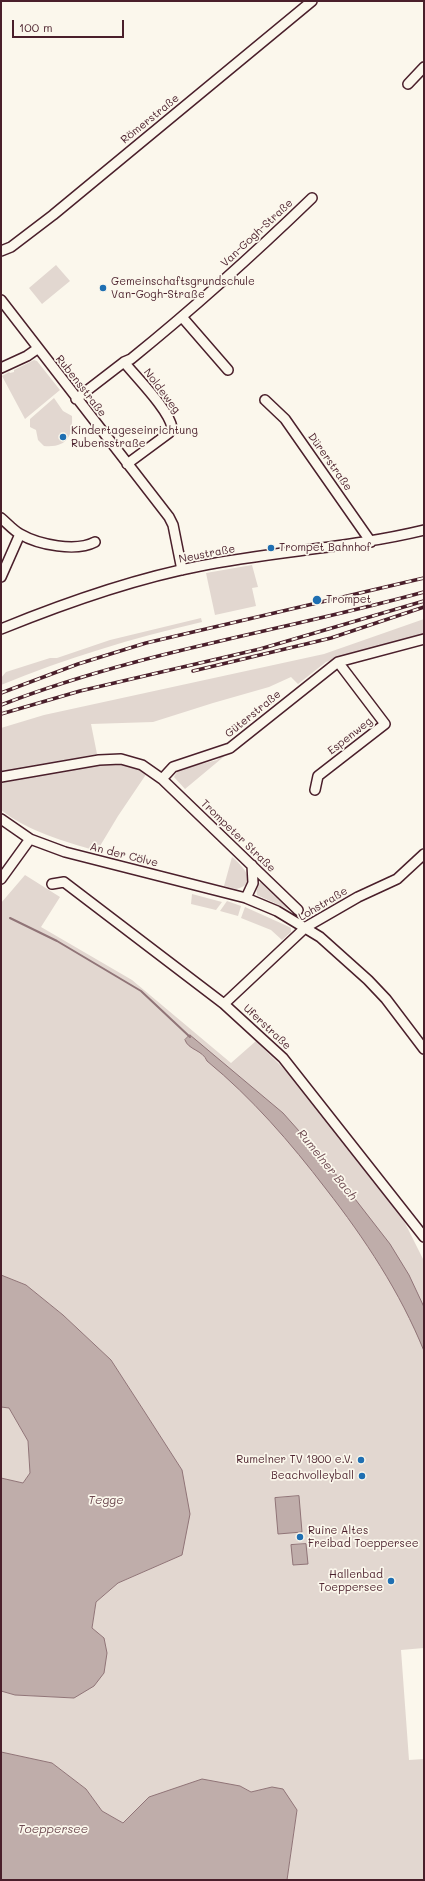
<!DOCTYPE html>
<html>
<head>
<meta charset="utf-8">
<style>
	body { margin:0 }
	#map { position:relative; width:425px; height:1881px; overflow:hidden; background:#fbf7ec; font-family:Mali,sans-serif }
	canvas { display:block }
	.frame { position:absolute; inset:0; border:2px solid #4a1f2b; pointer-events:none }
	.scale { position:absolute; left:12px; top:20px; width:112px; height:18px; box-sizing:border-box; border:2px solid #4a1f2b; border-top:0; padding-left:5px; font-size:12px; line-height:14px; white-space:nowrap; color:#4a1f2b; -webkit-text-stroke:3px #fbf7ec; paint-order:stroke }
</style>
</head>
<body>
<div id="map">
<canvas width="425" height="1881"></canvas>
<div class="frame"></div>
<div class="scale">100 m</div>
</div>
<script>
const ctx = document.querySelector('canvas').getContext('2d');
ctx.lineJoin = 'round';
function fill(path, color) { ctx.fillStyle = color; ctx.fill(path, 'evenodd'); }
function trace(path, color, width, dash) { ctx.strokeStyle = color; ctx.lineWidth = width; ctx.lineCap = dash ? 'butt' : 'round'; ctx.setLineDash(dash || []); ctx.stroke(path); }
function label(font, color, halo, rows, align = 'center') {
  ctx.font = font + ' Mali,sans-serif'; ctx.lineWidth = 3.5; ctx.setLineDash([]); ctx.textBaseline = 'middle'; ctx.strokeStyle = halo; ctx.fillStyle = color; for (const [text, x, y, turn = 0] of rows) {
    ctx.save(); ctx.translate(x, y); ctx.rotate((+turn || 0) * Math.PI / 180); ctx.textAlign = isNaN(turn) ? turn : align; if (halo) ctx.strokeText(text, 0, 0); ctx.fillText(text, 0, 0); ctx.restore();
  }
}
const green = new Path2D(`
	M56,265L70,281L42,304L29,288Z
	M34,360L37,361L60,390L25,419L2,376L9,372L10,373L14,372V370Z
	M54,398L63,411L72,416C73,436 67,448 44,446L38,440L36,430L30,427V419Z
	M252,565L258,587L252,588L256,606L215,615L206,573Z
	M201,618L202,622C133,638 66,658 1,685V678L6,672L50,658H57L110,640Z
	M424,619V634L346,655L326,662L298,684L291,677L269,687L213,703L153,722L91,724L97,754L1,773V728L44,715L324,654Z
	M225,753L227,754L185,789L174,777L178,770L217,760Z
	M112,762L128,764L147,773L118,816L97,851C64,841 29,832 1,810V781Z
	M232,857C242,865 260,884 236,889L224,886Z
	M25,875L60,897L41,927L132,980L231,1063L256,1041L295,1080L397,1207L424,1261V1648L401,1650L409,1760L424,1759V1880H287L297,1810L272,1787L251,1792L240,1786L149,1797L123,1823L102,1811L86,1789L52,1763L1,1752V1691L15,1695L74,1698L104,1638L92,1629L96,1602L118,1583L182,1555V1470L146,1414L111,1360L63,1315L26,1285L1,1275V903Z
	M262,881L291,909L290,910L257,895L256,886Z
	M192,894L222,902L216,910L191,904Z
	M227,901L241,906L238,916L220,911Z
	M245,907L285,925L291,928V932L282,940L271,930L241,918Z
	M1,1407L9,1408L28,1441L30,1473L23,1483L1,1478Z`);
const water = new Path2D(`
	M190,1035L283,1113L324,1159L390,1244L409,1275L424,1307V1351C400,1292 365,1239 326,1189C290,1142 252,1098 207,1061C203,1050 188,1050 185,1040Z
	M1,1275L26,1285L63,1315L111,1360L146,1414L182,1470L190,1514L182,1555L118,1583L96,1602L92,1628L104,1638L107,1653L104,1673L94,1686L74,1698L15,1695L1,1691V1478L23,1483L30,1473L28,1441L9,1408L1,1407Z
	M299,1496L302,1532L278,1534L275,1498Z
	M306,1544L308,1564L293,1565L291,1545Z
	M1,1752L52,1763L86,1789L102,1811L123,1823L149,1797L202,1779L240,1786L251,1792L272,1787L283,1789L297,1810L287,1880H1Z`);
const stream = new Path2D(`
	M10,918L57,941L141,991L190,1037`);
const minor = new Path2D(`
	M408,84L424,67
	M1,251L11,247L53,215L312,1
	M1,300L169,517L173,525L182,570
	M182,317L228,370
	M124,362C136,377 170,411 172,428L169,433L127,464
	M1,368L27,356L37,349
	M76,399L124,362L131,359C194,308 254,254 312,198
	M265,400L285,419L371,542
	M1,518C7,523 13,530 20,534C39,545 76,552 95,542
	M1,577L20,534
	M1,629C65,603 132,579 200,566C274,551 350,548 424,530
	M1,777L99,760L121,759L142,765L162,779L298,910
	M162,779L173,767L230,748L338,662L424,639
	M315,790L318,776L385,724L338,662
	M1,819L30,839L65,852L246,898L277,911L320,937L368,980L386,999L424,1049
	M1,879L30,839
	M52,884L64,882L224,1004L283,1058L424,1237
	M246,898L253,883L252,865
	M224,1004L306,927L358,897L397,879L424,854`);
const rail = new Path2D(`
	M193,671L331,638L424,607
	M1,693L78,664L146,643L424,578
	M1,705C137,652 283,631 424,592
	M1,714L80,691L260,649L424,601`);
const markers = [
	[103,288,4,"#1f6fb2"],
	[63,437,4,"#1f6fb2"],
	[271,548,4,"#1f6fb2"],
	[317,600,5,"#1f6fb2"],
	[361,1460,4,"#1f6fb2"],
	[362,1476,4,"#1f6fb2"],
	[300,1537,4,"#1f6fb2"],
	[391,1581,4,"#1f6fb2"]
];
const streetNames = [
	["Römerstraße",150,119,-39],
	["Van-Gogh-Straße",257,233,-43],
	["Rubensstraße",81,386,52],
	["Noldeweg",162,391,53],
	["Dürerstraße",330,462,55],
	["Neustraße",207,554,-11],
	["Güterstraße",253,714,-39],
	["Espenweg",350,736,-38],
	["Trompeter Straße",238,836,44],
	["An der Cölve",124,855,14],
	["Lohstraße",323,904,-31],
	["Uferstraße",267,1027,43]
];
const poiNames = [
	["Gemeinschaftsgrundschule",111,282],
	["Van-Gogh-Straße",111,295],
	["Kindertageseinrichtung",71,431],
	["Rubensstraße",71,444],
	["Trompet Bahnhof",279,548],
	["Trompet",326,600],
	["Rumelner TV 1900 e.V.",353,1460,"right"],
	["Beachvolleyball",354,1476,"right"],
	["Ruine Altes",308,1531],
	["Freibad Toeppersee",308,1544],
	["Hallenbad",383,1575,"right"],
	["Toeppersee",383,1588,"right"]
];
const waterNames = [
	["Rumelner Bach",327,1165,51],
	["Tegge",106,1500],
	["Toeppersee",53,1829]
];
fill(green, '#e2d7d0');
fill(water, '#bfadaa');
trace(water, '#907477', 1);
trace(stream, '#907477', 2);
trace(minor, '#4a1f2b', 12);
trace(minor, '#fbf7ec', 9);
trace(rail, '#4a1f2b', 3.5);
trace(rail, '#fbf7ec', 2, [6]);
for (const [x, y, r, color] of markers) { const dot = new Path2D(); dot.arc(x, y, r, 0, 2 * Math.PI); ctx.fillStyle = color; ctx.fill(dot); trace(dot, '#fbf7ec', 1.5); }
label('11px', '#4a1f2b', '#fbf7ec', streetNames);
label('11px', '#4a1f2b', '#fbf7ec', poiNames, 'left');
label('italic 12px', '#6d4a51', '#fbf7ec', waterNames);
</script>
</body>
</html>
